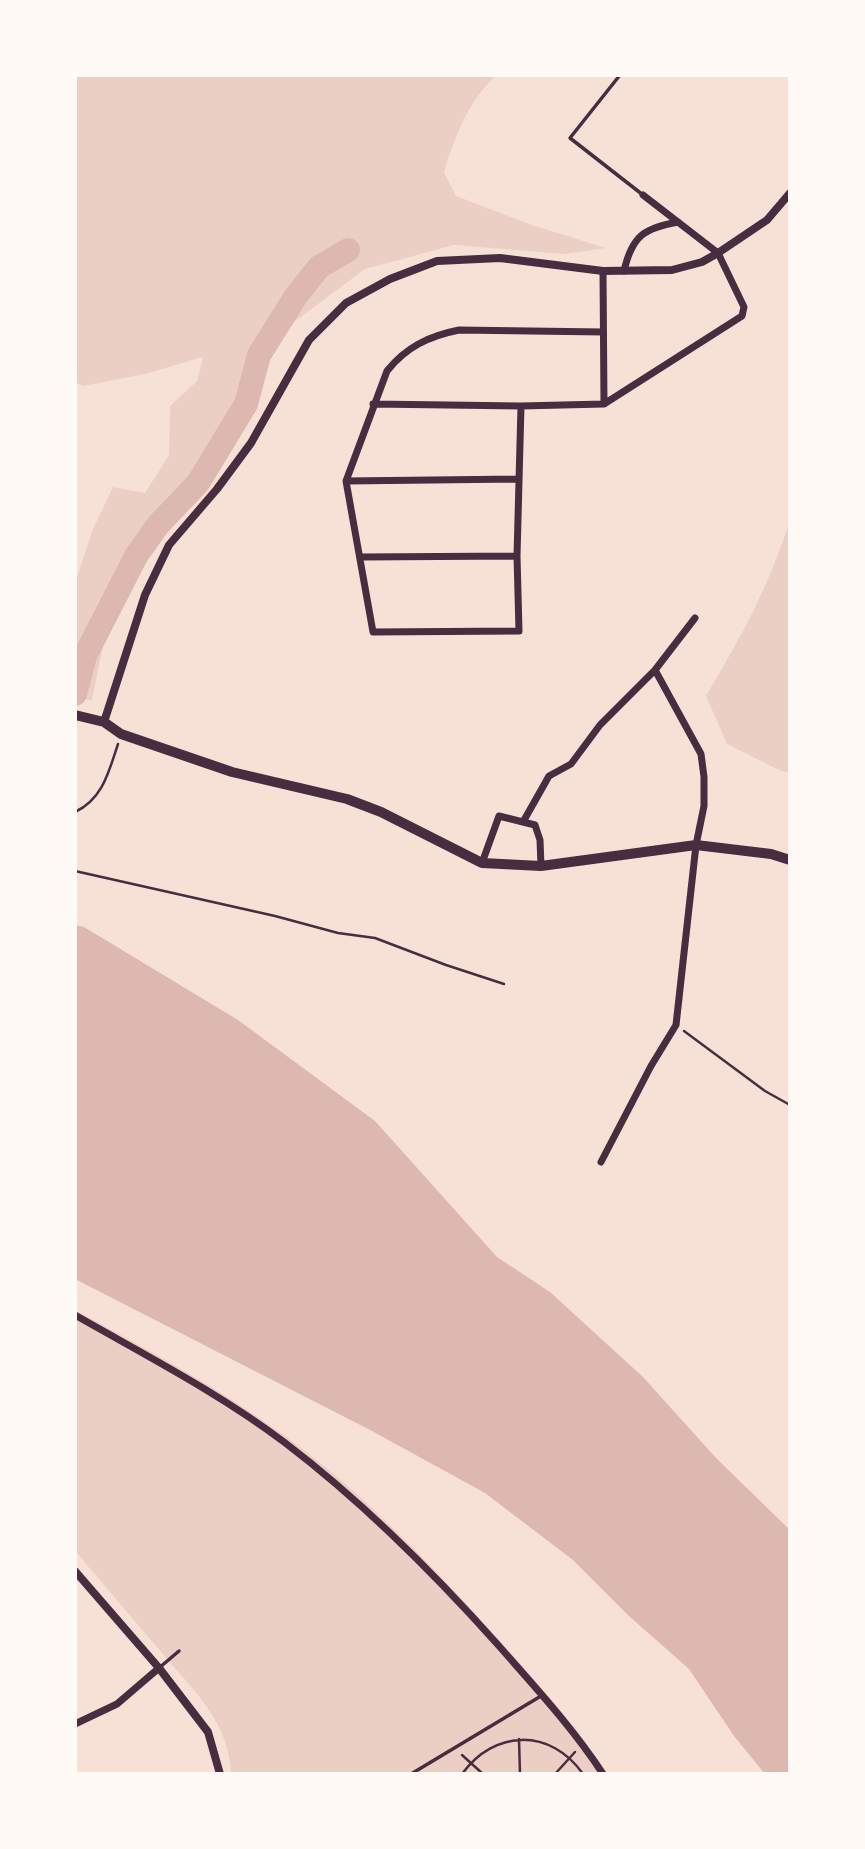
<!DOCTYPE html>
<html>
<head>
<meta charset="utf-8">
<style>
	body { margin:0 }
	#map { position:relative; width:865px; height:1849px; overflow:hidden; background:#f7e1d7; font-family:Bitter,serif }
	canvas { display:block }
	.frame { position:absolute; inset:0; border:77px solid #fffaf5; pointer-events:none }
</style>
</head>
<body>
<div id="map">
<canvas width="865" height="1849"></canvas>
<div class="frame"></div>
</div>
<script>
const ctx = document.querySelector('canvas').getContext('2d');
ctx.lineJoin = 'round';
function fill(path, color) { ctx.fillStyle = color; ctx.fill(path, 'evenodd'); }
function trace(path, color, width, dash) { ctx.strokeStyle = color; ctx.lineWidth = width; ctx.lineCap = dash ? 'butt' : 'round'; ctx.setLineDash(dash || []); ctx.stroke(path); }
const green = new Path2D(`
	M75,75H496C468,102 455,136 444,172L456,196L532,225L606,248L565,254L454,245L365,269L290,325L256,385L209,442L107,626L92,700L75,698V583L93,529L113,487L145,493L169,455L170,406L197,381L203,357L145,374L83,386L75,382Z
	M790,520V772L781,771L727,744L706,696C740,639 770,584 790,520Z
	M75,1310C147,1349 219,1388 285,1436C361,1491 427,1560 490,1630C531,1676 573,1722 608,1774H231C229,1724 197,1694 167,1659C136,1623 106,1587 75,1551Z`);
const water = new Path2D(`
	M75,925L84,927L238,1020L375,1121L497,1257L550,1292L643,1377L717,1459L790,1530V1774H765L734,1736L689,1669L629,1616L573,1560L485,1493L372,1431L75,1279Z`);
const river = new Path2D(`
	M75,694L85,656L136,556L158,525L198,483L246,404L259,355L296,296L319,267L348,250`);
const path = new Path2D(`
	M75,812C103,799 109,771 118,744
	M75,871L275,916L338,933L375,938L446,965L504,984
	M684,1031L765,1091L790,1105
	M519,1739L520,1774
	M462,1755L483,1774
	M462,1774C494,1729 551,1728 583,1774
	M555,1774L575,1752`);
const service = new Path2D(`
	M620,75L570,138L643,195
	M159,1668L179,1651
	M411,1774L541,1696`);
const minor = new Path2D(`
	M603,271L604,404
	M624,271C632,236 644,228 678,222
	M373,404L521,406L604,404L742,316L744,307L718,253L643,195
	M521,406L517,556L519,631L373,632L346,481L387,371C406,347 429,336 459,330L603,332
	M346,481L518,479
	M361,557L517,556
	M523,822L549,776L571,764L600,725L655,670L695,618
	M482,863L499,816L535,825L540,840L541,866
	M601,1162L651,1066L676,1025L696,845L704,806V777L701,754L655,670
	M75,1315C145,1355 219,1393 284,1442C363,1502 433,1572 499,1646C535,1687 573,1728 603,1774
	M75,1724L117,1704L159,1668`);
const tertiary = new Path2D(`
	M104,722L145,595L169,545L217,489L251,443L309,340L346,303L390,279L437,261L500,258L603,271L672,270L702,262L718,253L767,220L790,193
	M75,1571L159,1668L208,1732L220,1774`);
const secondary = new Path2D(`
	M75,715L104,722L121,734L232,772L347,799L381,812L482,863L541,866L696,845L771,854L790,860`);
fill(green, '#ebcfc5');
fill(water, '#dcb8b0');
trace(river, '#dcb8b0', 24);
trace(path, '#4a2c40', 2.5);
trace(service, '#4a2c40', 3.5);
trace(minor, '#4a2c40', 7);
trace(tertiary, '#4a2c40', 8);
trace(secondary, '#4a2c40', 10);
</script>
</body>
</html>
